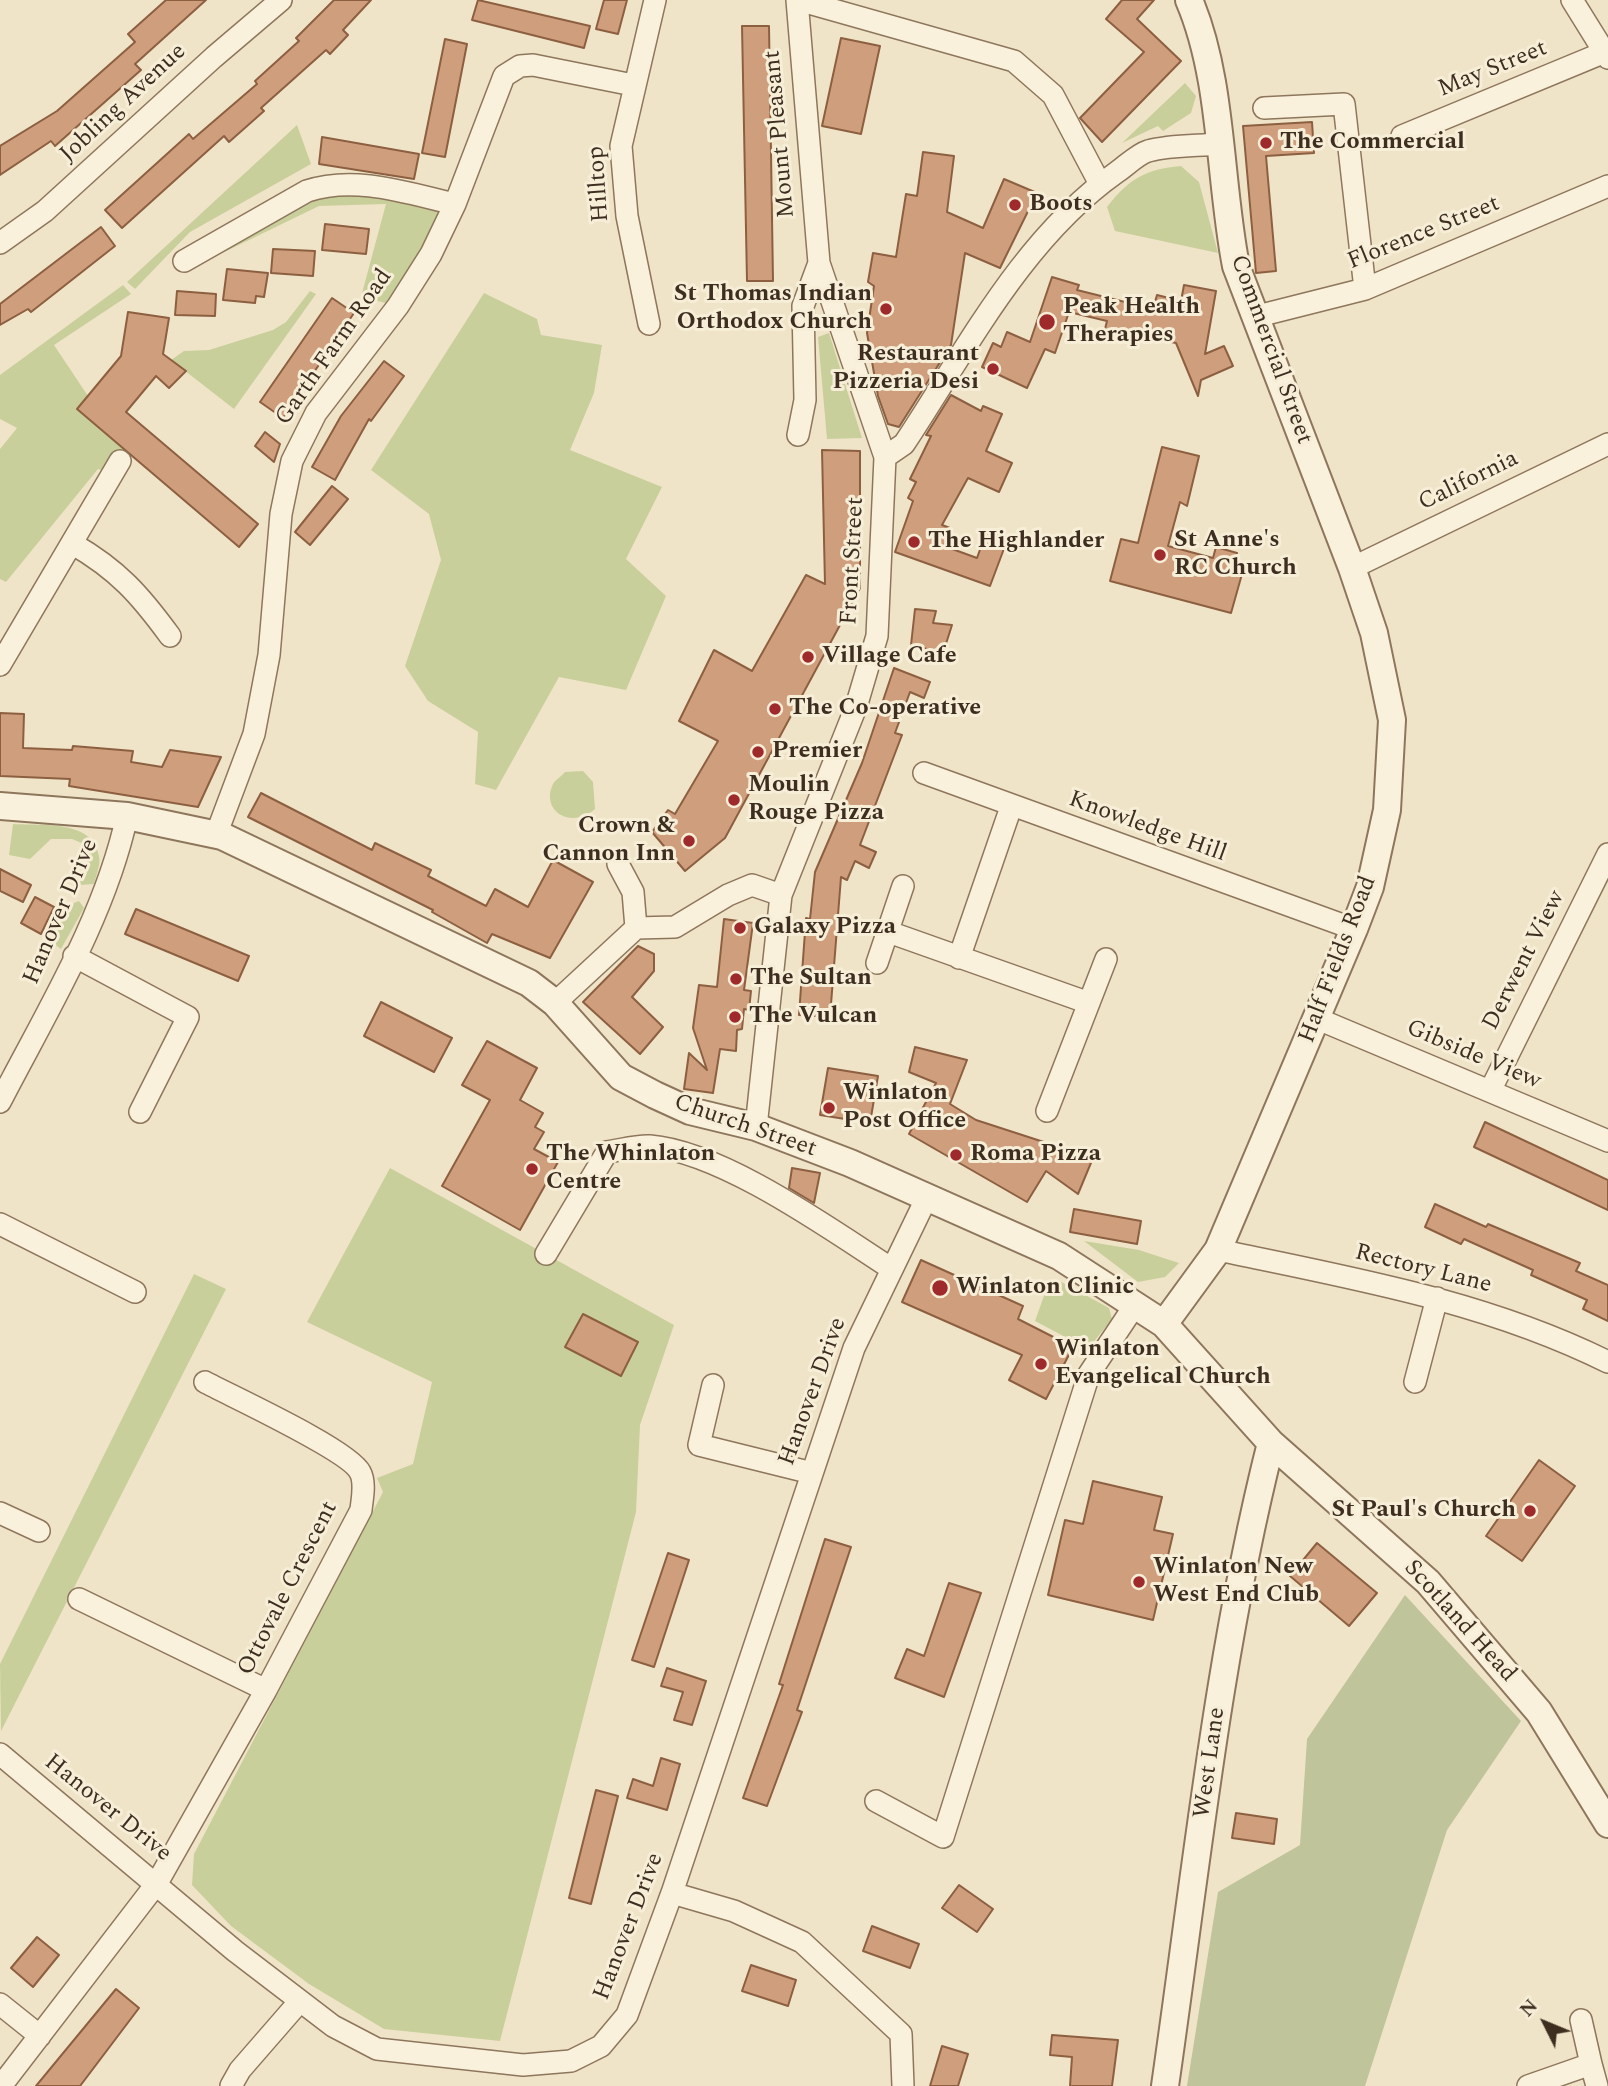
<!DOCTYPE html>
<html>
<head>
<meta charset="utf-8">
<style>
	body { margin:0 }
	#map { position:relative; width:1608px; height:2086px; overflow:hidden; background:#f0e4c8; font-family:Spectral,serif }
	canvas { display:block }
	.north { position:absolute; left:1510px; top:1988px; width:70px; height:70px; -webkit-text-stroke:5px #f7eed8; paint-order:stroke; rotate:313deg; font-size:19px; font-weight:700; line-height:28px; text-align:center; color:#3d2e20 }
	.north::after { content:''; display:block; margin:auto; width:24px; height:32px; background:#3d2e20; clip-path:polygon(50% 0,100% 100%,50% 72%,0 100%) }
</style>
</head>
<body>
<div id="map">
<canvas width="1608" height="2086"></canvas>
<div class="north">N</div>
</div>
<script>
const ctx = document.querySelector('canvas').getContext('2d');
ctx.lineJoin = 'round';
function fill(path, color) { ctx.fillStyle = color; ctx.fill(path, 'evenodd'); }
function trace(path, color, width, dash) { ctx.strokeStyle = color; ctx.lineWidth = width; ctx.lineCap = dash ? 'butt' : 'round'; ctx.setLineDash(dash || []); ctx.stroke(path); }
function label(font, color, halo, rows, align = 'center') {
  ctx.font = font + ' Spectral,serif'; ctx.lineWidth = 6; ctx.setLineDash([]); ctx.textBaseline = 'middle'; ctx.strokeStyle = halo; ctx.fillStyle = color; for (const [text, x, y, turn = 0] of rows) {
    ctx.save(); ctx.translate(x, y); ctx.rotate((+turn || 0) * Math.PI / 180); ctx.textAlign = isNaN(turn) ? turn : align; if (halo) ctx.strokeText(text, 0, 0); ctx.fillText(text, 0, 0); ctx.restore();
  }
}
const green = new Path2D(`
	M1185,83L1196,96L1191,113L1163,131L1158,126L1122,143Z
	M297,125L311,164L190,232L135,289L127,282Z
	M1181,166L1199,182L1218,253L1115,231L1107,207C1129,179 1145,169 1181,166Z
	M321,192L455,204L398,306L361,297L386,204L319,206L214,257L215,250Z
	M123,285L131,294L54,345L88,396L77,409L132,455L114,474L98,469L6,582L0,579V449L17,428L0,419V375Z
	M310,291L316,294L234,409L171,360L184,351L209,350L273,330L286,322Z
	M484,293L537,319L541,335L602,345L594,393L570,450L662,487L626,559L666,596L626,690L559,677L496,790L475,784L478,732L428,701L405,666L441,560L429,514L371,470Z
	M829,333L862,438L827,439L818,337Z
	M583,771L593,782L595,809C571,830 540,811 553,784C555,780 562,776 565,772Z
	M13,824C41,826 93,819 99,856C101,864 96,876 94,884L79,885L87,858L84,844L72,839H51L30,859L9,855Z
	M79,901L84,908L61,949L50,941C56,925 61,907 79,901Z
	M390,1168L674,1325L640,1425L636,1512L500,2041L384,2029L309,1984L231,1926L192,1885L194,1854L383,1492L377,1478L413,1464L432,1382L307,1322Z
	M1084,1241L1139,1250L1179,1263L1165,1277L1138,1282Z
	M194,1274L226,1289L1,1731L0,1664Z
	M1056,1279L1109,1308L1112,1319L1088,1349L1035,1321L1049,1282Z`);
const cemetery = new Path2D(`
	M1405,1595L1521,1721L1447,1830L1365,2086H1187L1218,1892L1300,1845L1307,1739Z`);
const building = new Path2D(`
	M166,0H206L135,64L141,70L55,146L51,141L0,175V146L57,111L135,42L128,34Z
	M334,0H371L343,30L348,35L330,54L326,50L261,108L264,111L229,142L224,136L122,228L105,210L189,134L193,139L257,84L255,81L299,41L296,38Z
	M478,0L590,26L584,48L472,20Z
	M604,0H627L618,34L596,29Z
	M1122,0H1154L1137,19L1181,61L1102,142L1080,118L1144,52L1106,19Z
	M742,26H769L773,281H747Z
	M841,38L880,46L861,134L822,126Z
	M445,39L467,44L445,157L422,153Z
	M1312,122L1314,153L1266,156L1276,271L1256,273L1243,126Z
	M322,137L419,154L414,179L319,164Z
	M923,152L954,156L947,212L983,228L1004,179L1037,193L1000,268L965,253L951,345L899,427L888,424L878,396L867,333L874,286L868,282L873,253L896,257L906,194L917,196Z
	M325,224L369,229L366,254L322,250Z
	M101,227L115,246L31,312L28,309L0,325V304Z
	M273,249L315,251L313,276L271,273Z
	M227,269L268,273L264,297L256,296L255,303L223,300Z
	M1052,277L1079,285L1077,290L1153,309L1157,295L1181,301L1184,285L1216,291L1205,354L1224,346L1233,366L1201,380L1198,396L1176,343L1105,329L1107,321L1069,312L1055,353L1045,349L1027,388L982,367L993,343L1001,347L1007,332L1030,342Z
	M177,291L216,294L215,316L175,315Z
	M332,298L354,313L283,418L260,402Z
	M128,312L169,318L163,354L186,371L169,388L156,376L126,412L258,524L239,547L77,409L121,356Z
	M384,361L404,376L371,421L369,419L335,480L312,467L341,416Z
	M951,395L981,411L983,406L1002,414L986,451L1012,463L999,492L968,478L942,525L950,528L944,546L977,558L987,530L1008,538L990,586L895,552L913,501L908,498L916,482L910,479L931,436L926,435Z
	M265,432L280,444L274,462L255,446Z
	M1162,447L1199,456L1187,506L1180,502L1168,546L1213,558L1216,547L1237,553L1234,564L1244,567L1231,613L1110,581L1121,539L1138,543Z
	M822,450L860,451V588L725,838L685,871L652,832L668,810L675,814L718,741L679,721L714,650L752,671L806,575L825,584Z
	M332,486L348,499L310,545L295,532Z
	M915,609L936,611L933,623L952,625L943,653L911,645Z
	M894,668L930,682L924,698L910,692L895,733L902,735L860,845L876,852L869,868L855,861L847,880L841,877L830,1017L799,1015L806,918L810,919L815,872L862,763Z
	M0,713L24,714L23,748L72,750L73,746L133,751L131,762L162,767L170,750L221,757L198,807L69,786L70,779L0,776Z
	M261,793L372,850L375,843L431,870L428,876L486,906L495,889L528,907L553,860L593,882L550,958L492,934L487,943L432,912L433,910L248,817Z
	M0,869L31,885L23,902L0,891Z
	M35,897L54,907L41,934L21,923Z
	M136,909L249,956L238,981L125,934Z
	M724,919L753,923L744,990L751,991L749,1010L744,1009L742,1029L737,1030L736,1051L720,1049L713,1093L684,1089L689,1053L707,1070L693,1028L699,985L717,987Z
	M638,946L654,954V971L632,997L663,1027L640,1054L583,1002Z
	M381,1002L452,1038L434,1072L364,1036Z
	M487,1041L537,1068L520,1100L543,1113L535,1127L544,1132L534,1149L558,1162L520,1230L442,1186L490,1100L462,1085Z
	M915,1047L967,1060L950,1104L976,1120L1093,1158L1078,1194L1046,1171L1027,1202L909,1134L936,1083L909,1072Z
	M828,1068L878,1076L870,1123L820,1115Z
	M1485,1122L1608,1180V1210L1474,1147Z
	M792,1168L820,1173L814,1203L789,1188Z
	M1435,1204L1486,1227L1488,1224L1580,1263L1576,1271L1608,1285V1321L1583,1309L1587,1300L1531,1275L1533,1270L1464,1239L1461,1244L1425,1227Z
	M1074,1209L1141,1221L1137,1244L1070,1232Z
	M921,1260L1023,1306L1018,1319L1073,1347L1046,1399L1009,1380L1022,1355L902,1302Z
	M583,1314L638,1342L621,1376L565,1347Z
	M1539,1460L1575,1486L1522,1561L1486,1536Z
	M1093,1481L1162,1497L1154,1530L1173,1534L1153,1620L1048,1595L1065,1520L1083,1524Z
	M825,1539L851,1547L797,1710L802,1712L767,1806L743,1798L783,1685L779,1684Z
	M1317,1543L1377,1593L1349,1626L1290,1576Z
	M668,1553L689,1560L654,1667L632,1660Z
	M949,1583L981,1593L944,1697L895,1678L907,1649L924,1656Z
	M667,1668L706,1681L692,1725L674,1720L683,1692L661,1686Z
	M661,1758L680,1764L667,1810L627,1798L633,1779L653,1786Z
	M596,1790L618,1796L591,1904L569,1898Z
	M1236,1813L1277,1819L1274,1844L1232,1838Z
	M959,1885L993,1909L977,1932L942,1908Z
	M872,1926L919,1944L910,1968L863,1951Z
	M37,1937L59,1955L33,1987L11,1968Z
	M751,1965L796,1980L788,2006L742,1991Z
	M116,1989L139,2008L80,2086H36Z
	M1052,2035L1118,2040L1112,2086H1070L1072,2057L1050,2055Z
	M942,2046L968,2054L958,2086H930Z`);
const minor = new Path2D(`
	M797,0L819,263L885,457
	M798,0L1014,61L1053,95L1100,184
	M1572,0L1608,58
	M1264,108L1344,104L1365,289
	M1402,136L1605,52
	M0,243L45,211L214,57L281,0
	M184,261L307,191C355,175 407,193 455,204
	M1254,317L1365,289L1608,186
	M649,324L627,216L621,146L655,0
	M798,435L805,400L803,306L819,263
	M73,544C118,570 140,595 170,636
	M1352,568L1608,444
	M0,665L120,461
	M924,773L1354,929
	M216,835L254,734L269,655L281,514L292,461L316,413L398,306L431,254L455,204L504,76L520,66L533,65L633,85
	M618,864L633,892L636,928
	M886,931L1089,1003
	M74,956L188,1017L140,1112
	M959,958L1011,807
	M877,963L903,886
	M555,1003L636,928L675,927L728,895L752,885L781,895
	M1318,1019L1608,1141
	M1490,1091L1608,854
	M0,1102C47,1011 105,917 127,816
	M1047,1111L1106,959
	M756,1127L781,895L856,707L877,636L885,457L904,444C967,349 1022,239 1117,172C1127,165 1138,154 1148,151C1170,145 1196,146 1218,144
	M0,1224L135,1292
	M1218,1250C1351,1278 1485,1301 1608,1362
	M546,1254L607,1152C621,1150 637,1145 650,1146C723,1152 830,1229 892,1269
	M1415,1382L1437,1298
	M713,1385L699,1445L812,1473
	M0,1513L39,1531
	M79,1599L266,1690
	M0,1754L235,1951L333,2026L377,2049L523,2065L571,2061L601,2046L627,2015L672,1893L854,1348L927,1197
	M876,1801L943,1837L1089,1374L1135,1305
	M672,1893L734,1911L802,1942L901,2034L903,2086
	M0,2004L40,2036
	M1581,2020L1591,2064
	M1,2086L157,1883L266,1690L361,1510C362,1499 366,1483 360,1472C349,1450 233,1397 205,1382
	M231,2086L240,2070L300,2001
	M1528,2086L1591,2064L1597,2086`);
const tertiary = new Path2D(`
	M0,806L127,816L222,836L529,983L555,1003L621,1077L655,1095L690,1111L756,1127L850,1163L1059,1256L1164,1324L1271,1443L1428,1582L1539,1712L1608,1824
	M1164,1324L1218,1250L1354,929L1370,887L1387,810L1392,720L1374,633L1352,568L1236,266C1219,180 1223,79 1189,0
	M1165,2086C1196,1871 1218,1653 1271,1443`);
const markers = [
	[1266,143,7,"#9e2a2b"],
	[1015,205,7,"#9e2a2b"],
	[886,309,7,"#9e2a2b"],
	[1047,322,9,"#9e2a2b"],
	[993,369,7,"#9e2a2b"],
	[914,542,7,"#9e2a2b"],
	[1160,555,7,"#9e2a2b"],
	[808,657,7,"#9e2a2b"],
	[775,709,7,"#9e2a2b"],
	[758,752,7,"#9e2a2b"],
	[734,800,7,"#9e2a2b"],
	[689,841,7,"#9e2a2b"],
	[740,928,7,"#9e2a2b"],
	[736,979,7,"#9e2a2b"],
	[735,1017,7,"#9e2a2b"],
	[829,1108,7,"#9e2a2b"],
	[956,1155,7,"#9e2a2b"],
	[532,1169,7,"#9e2a2b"],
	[940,1288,9,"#9e2a2b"],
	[1041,1364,7,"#9e2a2b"],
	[1530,1511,7,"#9e2a2b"],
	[1139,1582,7,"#9e2a2b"]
];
const streetNames = [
	["May Street",1493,70,-22],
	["Jobling Avenue",124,104,-43],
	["Mount Pleasant",781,134,-95],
	["Hilltop",600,184,-94],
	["Florence Street",1424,234,-22],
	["Garth Farm Road",335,348,-55],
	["Commercial Street",1270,350,70],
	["California",1469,482,-26],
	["Front Street",854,561,-87],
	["Knowledge Hill",1147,828,20],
	["Hanover Drive",62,912,-67],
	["Half Fields Road",1339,960,-69],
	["Derwent View",1525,961,-63],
	["Gibside View",1473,1056,23],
	["Church Street",745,1127,19],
	["Rectory Lane",1423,1270,14],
	["Hanover Drive",814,1392,-70],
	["Ottovale Crescent",289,1589,-63],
	["Scotland Head",1459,1622,48],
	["West Lane",1211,1763,-82],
	["Hanover Drive",107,1809,39],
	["Hanover Drive",630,1927,-69]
];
const poiNames = [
	["The Commercial",1280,143],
	["Boots",1029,205],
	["St Thomas Indian",872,295,"right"],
	["Orthodox Church",872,323,"right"],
	["Peak Health",1063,308],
	["Therapies",1063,336],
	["Restaurant",979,355,"right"],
	["Pizzeria Desi",979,383,"right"],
	["St Anne's",1174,541],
	["RC Church",1174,569],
	["The Highlander",928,542],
	["Village Cafe",822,657],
	["The Co-operative",789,709],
	["Premier",772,752],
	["Moulin",748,786],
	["Rouge Pizza",748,814],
	["Crown &",675,827,"right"],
	["Cannon Inn",675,855,"right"],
	["Galaxy Pizza",754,928],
	["The Sultan",750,979],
	["The Vulcan",749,1017],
	["Winlaton",843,1094],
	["Post Office",843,1122],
	["The Whinlaton",546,1155],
	["Centre",546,1183],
	["Roma Pizza",970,1155],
	["Winlaton Clinic",956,1288],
	["Winlaton",1055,1350],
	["Evangelical Church",1055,1378],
	["St Paul's Church",1516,1511,"right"],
	["Winlaton New",1153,1568],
	["West End Club",1153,1596]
];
fill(green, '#c9cf9b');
fill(cemetery, '#bfc49a');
fill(building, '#cf9f7d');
trace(building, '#8d5f41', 2);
trace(minor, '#8d765c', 24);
trace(tertiary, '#8d765c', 30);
trace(minor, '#faf1dc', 21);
trace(tertiary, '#faf1dc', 26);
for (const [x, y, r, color] of markers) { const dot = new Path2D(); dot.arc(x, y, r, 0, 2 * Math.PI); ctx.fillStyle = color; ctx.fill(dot); trace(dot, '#f7eed8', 2.5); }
label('24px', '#3d2e20', '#f7eed8', streetNames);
label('bold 24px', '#3d2e20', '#f7eed8', poiNames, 'left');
</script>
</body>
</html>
